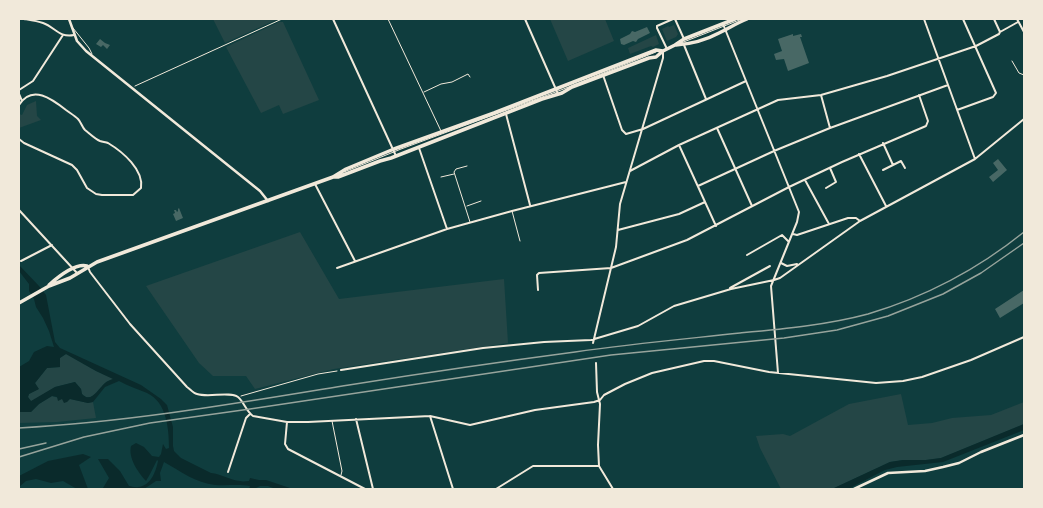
<!DOCTYPE html>
<html>
<head>
<meta charset="utf-8">
<style>
	body { margin:0 }
	#map { position:relative; width:1043px; height:508px; overflow:hidden; background:#0f3d3e; font-family:"Fira Sans Condensed",sans-serif }
	canvas { display:block }
	.frame { position:absolute; inset:0; border:20px solid #f1e9da; pointer-events:none }
</style>
</head>
<body>
<div id="map">
<canvas width="1043" height="508"></canvas>
<div class="frame"></div>
</div>
<script>
const ctx = document.querySelector('canvas').getContext('2d');
ctx.lineJoin = 'round';
function fill(path, color) { ctx.fillStyle = color; ctx.fill(path, 'evenodd'); }
function trace(path, color, width, dash) { ctx.strokeStyle = color; ctx.lineWidth = width; ctx.lineCap = dash ? 'butt' : 'round'; ctx.setLineDash(dash || []); ctx.stroke(path); }
const green = new Path2D(`
	M213,19H278L225,43Z
	M550,19H605L614,41L568,61Z
	M279,22H283L319,100L283,114L279,105L261,113L226,47Z
	M674,25L678,34L676,37L667,41L662,29L668,26L669,27Z
	M656,35L659,44L653,47L651,46L630,54L628,48Z
	M36,101L37,116L41,120L19,128V114L22,115L27,105Z
	M300,232L339,299L504,279L508,343L334,369L255,389L246,376H213L199,363L146,286Z
	M66,354L96,371L114,379C110,380 107,381 105,383C98,389 91,404 82,394L81,389L75,382L55,387L31,402L28,397L29,394L38,389L35,383L47,368L60,367V358Z
	M901,394L908,425L932,423L952,418L991,415L1024,402V424L941,458L926,460H903L890,462L832,489H781L760,448L756,436L783,434L790,436L849,404Z
	M52,396L62,399H70L88,403L93,402L96,418L57,422L19,423V412H31L39,404Z`);
const water = new Path2D(`
	M19,265L39,286L46,295L55,342L60,348L141,385L161,399L167,405L173,427V446L174,451L181,458L211,473C221,474 230,480 240,481C243,482 246,481 249,481L250,478L259,480H266L293,489H276L268,486H260L254,489H249L250,486C238,484 227,486 215,485C196,483 180,471 164,462L160,473L161,481H156L144,489H101L103,488L109,478L98,459H108L120,471L129,486C131,486 136,488 138,487C151,486 156,471 158,461L157,460L150,474L146,481C138,472 128,458 131,446L136,443L144,447L152,456L159,457L161,454L163,444L166,449L169,448C169,430 167,402 147,393C138,389 128,386 119,381L105,387L93,402L88,403L70,399L67,402L64,403L62,399L58,401L57,397L52,396L39,404L31,412H19V367L29,361L34,352L47,346L54,347L49,331L43,318L36,307L34,299L29,291V284L19,271ZM66,354L96,371L113,379C110,380 107,381 105,383C98,389 91,404 82,394L81,389L75,382L55,387L31,401L28,397L29,394L39,389L35,383L47,368L60,367V358Z
	M1024,424V430L943,462L897,467L885,470L848,489H832L890,462L903,460H926L941,458Z
	M83,454L91,457L79,465L88,489H77L63,481L51,483L36,479L26,481L19,487V476L48,461Z`);
const building = new Path2D(`
	M647,27L650,33L638,39L636,42L633,41L624,45L621,44L620,39L630,34L632,31L635,32Z
	M793,34V36L801,34L802,37H800L809,63L788,71L784,59L776,60L774,54L782,51L778,39Z
	M100,39L105,43L110,45L107,49L103,45L101,47L96,44Z
	M998,159L1007,170L993,182L989,177L998,170L993,163Z
	M179,208L183,218L176,221L173,214L175,213L174,210H176L177,212L178,211V209Z
	M1024,290V303L1000,318L995,309Z`);
const path = new Path2D(`
	M135,86L282,19
	M241,396L318,374L337,371`);
const service = new Path2D(`
	M388,19L441,131
	M73,28L89,48L92,54
	M681,43L742,19
	M1012,61L1019,73L1024,75
	M424,92L441,84L452,82L468,74L470,77
	M467,166L456,169L454,172L470,222
	M344,172L401,149L561,90L656,52
	M441,177L454,174
	M467,206L481,201
	M512,211L520,241
	M332,421L342,471L341,475`);
const minor = new Path2D(`
	M24,19C30,20 37,21 43,23C55,27 59,38 74,35
	M333,19L396,156
	M525,19L558,94
	M675,19L684,39
	M924,19L975,159
	M1017,19L1024,32
	M723,24L799,212L797,222L771,286L778,373
	M1000,32L1018,22
	M684,45L706,99
	M667,49L657,28V26L673,19
	M603,75L622,130L626,134L643,129L746,81
	M19,90L33,81L63,35
	M19,94L22,101
	M821,95L830,128
	M19,105C32,84 52,99 66,110C70,113 75,116 78,119C81,122 82,127 85,130C89,133 95,139 100,141C103,142 106,142 108,143C123,152 144,170 141,188L133,195H102L96,194L87,188L77,170L72,165L24,143L19,139
	M957,110L993,97L996,93L963,19
	M506,114L530,205
	M717,128L752,206
	M883,143L893,165
	M679,145L716,226
	M419,148L447,229
	M859,154L886,206
	M883,170L901,161L905,168
	M630,171L679,145L778,100L821,95L887,76L976,46L999,34L1000,32L994,19
	M805,180L829,224
	M315,184L355,261
	M698,186L774,151L830,128L948,85
	M826,188L836,182L830,168
	M19,210L77,273
	M618,230L679,214L705,202
	M793,234L797,235L848,218H856L860,221
	M747,255L782,235L789,242
	M21,261L52,245
	M781,263L787,266L797,264
	M88,267L90,272L130,324L187,387C190,389 193,393 197,394C209,398 229,391 238,397C244,402 246,411 253,416L287,422H308L430,416L470,425L535,410L594,402L600,400L604,395L625,384L652,373L704,361H714L769,372L876,383L903,381L922,377L971,360L1024,337
	M337,268L447,229L512,211L626,182
	M731,289L730,288L770,266
	M538,290L537,275L539,273L611,268L687,240L789,187L842,162L926,126L928,121L919,95
	M593,343L616,247L620,204L663,58V52
	M596,363L597,392L600,404L598,445L599,466L613,489
	M341,370L483,348L544,342L591,340L638,326L674,306L731,289L774,280L780,278L860,221L975,159L1024,119
	M430,416L453,489
	M356,419L373,489
	M287,422L285,444L288,449L365,489
	M228,472L246,418L250,414
	M496,489L533,466H599`);
const tertiary = new Path2D(`
	M69,19L77,41L86,51L260,191L268,201
	M854,489L888,473L925,471L943,467L959,463L981,452L1024,435`);
const primary = new Path2D(`
	M676,45C690,44 706,40 719,33C729,28 737,23 747,19
	M333,177H338L380,161L391,158L542,99L562,93L572,87L649,58L656,57L663,51
	M49,285C58,277 75,263 87,266
	M19,303L49,286L70,278L97,262L333,177L346,169L394,149L494,113L656,50L663,51L675,45L684,39L735,19`);
const rail = new Path2D(`
	M19,428C130,422 239,403 349,385C424,373 499,362 575,352C630,344 685,339 740,333C783,329 827,325 868,314C925,297 978,269 1024,232
	M19,449L46,443
	M19,457L84,437L150,423L250,409L611,355L784,338L837,330L888,316L943,294L981,273L1024,243`);
fill(green, '#244646');
fill(water, '#0a2a2b');
fill(building, '#486865');
trace(path, '#f1e9da', 1);
trace(service, '#f1e9da', 1);
trace(minor, '#f1e9da', 2);
trace(tertiary, '#f1e9da', 2.5);
trace(primary, '#f1e9da', 3.5);
trace(rail, '#97a49c', 1.5);
</script>
</body>
</html>
